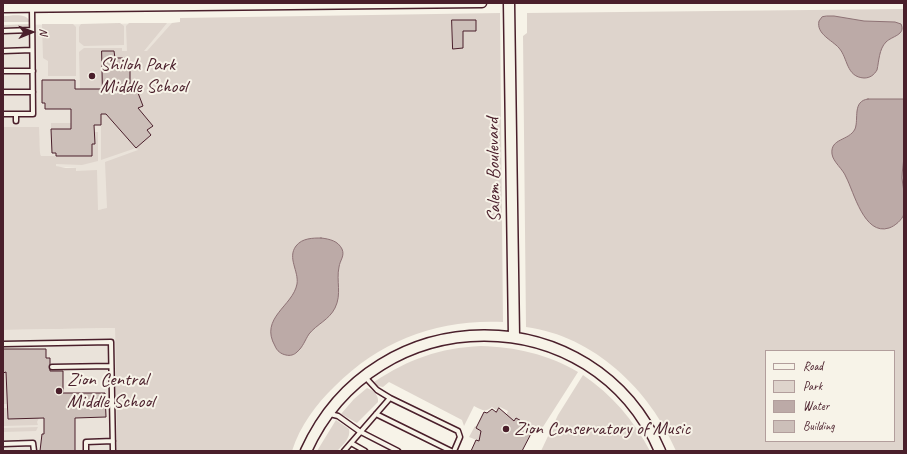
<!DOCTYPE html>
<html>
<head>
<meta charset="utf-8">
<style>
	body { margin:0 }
	#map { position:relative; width:907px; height:454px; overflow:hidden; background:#f7f3e8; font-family:Caveat,sans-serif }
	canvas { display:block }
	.frame { position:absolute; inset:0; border:4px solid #4a1f2b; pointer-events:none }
	.legend { position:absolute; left:765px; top:350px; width:130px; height:92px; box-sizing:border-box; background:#f7f3e8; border:1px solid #b29e9c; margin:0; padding:5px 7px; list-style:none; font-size:12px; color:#4a1f2b }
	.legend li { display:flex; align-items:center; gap:8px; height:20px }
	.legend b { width:20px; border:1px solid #b29e9c }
	.north { position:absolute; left:12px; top:12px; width:40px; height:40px; -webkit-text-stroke:3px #f7f3e8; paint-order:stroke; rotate:89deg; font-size:11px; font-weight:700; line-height:16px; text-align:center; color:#4a1f2b }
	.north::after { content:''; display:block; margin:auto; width:14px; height:18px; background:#4a1f2b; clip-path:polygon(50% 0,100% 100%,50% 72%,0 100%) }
</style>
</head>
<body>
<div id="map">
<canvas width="907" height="454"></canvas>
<div class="frame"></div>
<ul class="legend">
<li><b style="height:5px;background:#f7f3e8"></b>Road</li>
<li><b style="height:11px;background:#ded4cc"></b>Park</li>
<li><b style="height:11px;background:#bcaaa7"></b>Water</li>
<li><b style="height:11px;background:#ccbfb9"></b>Building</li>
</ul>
<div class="north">N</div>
</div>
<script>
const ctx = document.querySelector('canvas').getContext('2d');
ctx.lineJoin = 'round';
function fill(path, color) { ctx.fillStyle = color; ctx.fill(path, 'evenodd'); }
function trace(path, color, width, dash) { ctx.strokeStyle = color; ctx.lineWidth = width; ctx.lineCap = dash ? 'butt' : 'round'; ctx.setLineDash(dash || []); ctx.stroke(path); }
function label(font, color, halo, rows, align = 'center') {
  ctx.font = font + ' Caveat,sans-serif'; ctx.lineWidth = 4; ctx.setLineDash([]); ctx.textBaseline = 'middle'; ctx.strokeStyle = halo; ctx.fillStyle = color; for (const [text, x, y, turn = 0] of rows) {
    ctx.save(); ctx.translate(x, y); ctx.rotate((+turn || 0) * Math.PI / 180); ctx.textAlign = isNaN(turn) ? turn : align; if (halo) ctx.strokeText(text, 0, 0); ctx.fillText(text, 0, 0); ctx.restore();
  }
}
const built = new Path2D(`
	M180,23L182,157L107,209L98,210L77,193L76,168L41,166L38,127H3V25Z
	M115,328L117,451H3V330Z`);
const green = new Path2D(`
	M904,9V451H676C650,390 594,336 526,327L523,36L527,33V13ZM766,351H894V441H766Z
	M500,13L503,322C438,319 381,340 335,386C316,404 300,426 292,451H117L115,328L3,330V127H39L40,153L41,156H92V144L95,143L94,132H98V161L82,165L56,164V166L66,168H76V171L97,170L98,210L107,208L105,162L138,150L136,148L101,160V114H106L136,148L151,135L147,130L153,125L138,108L143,106L135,85L130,87V64H123L122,58H115L114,51H102V89H80L79,52L84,48H122V51H127L126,26L129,23H167L144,51H147L172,23L180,22V18Z
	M3,16C11,16 27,12 30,22H3Z
	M120,23L124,26V45L84,46L79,42V27L81,24Z
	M30,24L28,27H3V25Z
	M42,24H73L76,27V76H48V61L43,58Z
	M51,123H71V129H51Z
	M481,346C515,347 548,354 578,372L541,430L539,431L516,418L514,421L506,415L508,411L500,407L496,410L492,407C485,413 482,410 474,406L464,426L462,420L389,382L383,387L378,386L374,382C409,359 439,348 481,346Z
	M5,372L7,404H3V373Z
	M583,375C612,395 633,419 650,451H541L558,415Z
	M367,388C373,390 379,395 378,402L357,423L341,414L354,399Z
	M3,408H8V418H39L37,422L38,425L4,426Z
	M336,420L349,429C351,438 343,445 337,451H317Z
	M475,426L481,431L479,441L469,437Z
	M38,427L36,431L3,432L4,428Z`);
const water = new Path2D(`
	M827,16H834L864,21L895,22L901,24C906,35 892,36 886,42C879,49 879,61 877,70C874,75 870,78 864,78C846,77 848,58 839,48C832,40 816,34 819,21L822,17Z
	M868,99H904C904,117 905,135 904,153C904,162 902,170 902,178C903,188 907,204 904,214C902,220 895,226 889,228C864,236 854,192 846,177C843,169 833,162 832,154C830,138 849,141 855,129C859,119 852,101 868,99Z
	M321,238C330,239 338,241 342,249C345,256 340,260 339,267C336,281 342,294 335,308C329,320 317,324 309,334C305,340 303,347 297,352C294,355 290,356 286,355C281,354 277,351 275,346C259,318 293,306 297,284C299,271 287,258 296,246C302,238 313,238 321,238Z`);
const building = new Path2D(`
	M452,20H476V31H463V48L453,49Z
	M102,51H114L115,58H123V64H130V87L135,85L143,106L138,108L153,126L147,130L151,135L136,148L106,114H101V125H94L95,144H92V156H56V153H52L51,129H71V109H45V103H42V80H75V89H102Z
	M3,349H46V358H50V371H63V393H105L106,417L75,418V451H40L42,434H44V418L8,419L6,372L3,373Z
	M499,408L514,421L516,418L534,428L522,451H471L476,440L479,441L481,431L476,428L484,412L487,413L492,409L496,412Z`);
const service = new Path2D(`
	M3,31L32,30
	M3,51L32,50
	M3,71H33
	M3,92H33
	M3,114H33L32,8
	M16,114V121
	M3,344L111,342L113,451
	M52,367L111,366
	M366,378L377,390L390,398
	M330,414L338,416L359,431L398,451
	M376,414L451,451
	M351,443L365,451
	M3,444L33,443L34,451
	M86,451V442L113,441
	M344,451L390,398L458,431L460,437L454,451`);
const minor = new Path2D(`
	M3,8L482,3`);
const tertiary = new Path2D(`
	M509,3L514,337
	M306,451C375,298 593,296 660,451`);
const markers = [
	[92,76,4,"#4a1f2b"],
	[59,391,4,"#4a1f2b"],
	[506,429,4,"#4a1f2b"]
];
const poiNames = [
	["Shiloh Park",100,65],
	["Middle School",100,87],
	["Zion Central",67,380],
	["Middle School",67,402],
	["Zion Conservatory of Music",514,429]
];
const streetNames = [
	["Salem Boulevard",494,170,-91]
];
fill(built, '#eae3da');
fill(green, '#ded4cc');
fill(water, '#bcaaa7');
trace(water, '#8e7275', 1);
fill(building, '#ccbfb9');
trace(building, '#4a1f2b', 1);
trace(service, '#4a1f2b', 7);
trace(minor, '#4a1f2b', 11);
trace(tertiary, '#4a1f2b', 13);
trace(service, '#f7f3e8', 4);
trace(minor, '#f7f3e8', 8);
trace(tertiary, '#f7f3e8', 10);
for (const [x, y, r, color] of markers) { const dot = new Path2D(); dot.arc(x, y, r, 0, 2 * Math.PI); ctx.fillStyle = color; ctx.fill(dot); trace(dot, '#f7f3e8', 1.5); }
label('19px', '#4a1f2b', '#f7f3e8', poiNames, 'left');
label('19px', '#4a1f2b', '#f7f3e8', streetNames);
</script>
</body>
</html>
